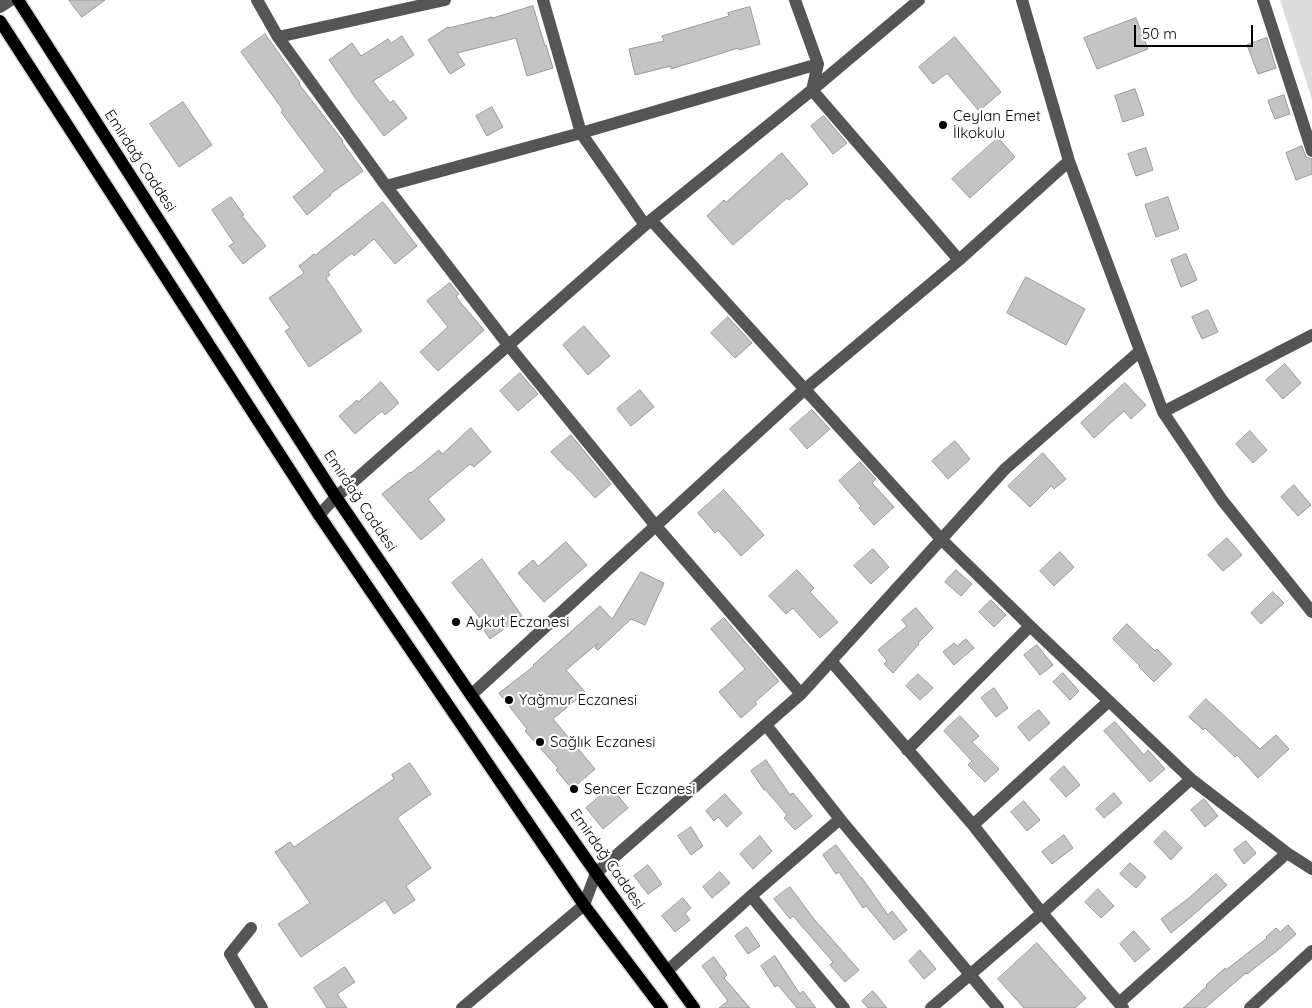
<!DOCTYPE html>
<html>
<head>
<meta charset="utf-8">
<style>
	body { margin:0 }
	#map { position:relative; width:1312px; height:1008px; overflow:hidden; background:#fff; font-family:Quicksand,sans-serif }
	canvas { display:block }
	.scale { position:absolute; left:1134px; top:25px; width:119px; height:22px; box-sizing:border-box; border:2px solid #000; border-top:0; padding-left:6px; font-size:15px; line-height:18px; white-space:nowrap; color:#000; -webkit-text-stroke:4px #fff; paint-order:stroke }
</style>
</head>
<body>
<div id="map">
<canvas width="1312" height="1008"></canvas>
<div class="scale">50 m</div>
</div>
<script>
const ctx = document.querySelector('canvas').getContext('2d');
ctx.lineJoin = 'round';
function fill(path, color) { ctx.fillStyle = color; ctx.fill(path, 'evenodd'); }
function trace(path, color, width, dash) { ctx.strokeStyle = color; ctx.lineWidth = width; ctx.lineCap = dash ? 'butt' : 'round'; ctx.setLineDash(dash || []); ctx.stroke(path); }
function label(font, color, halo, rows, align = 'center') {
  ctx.font = font + ' Quicksand,sans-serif'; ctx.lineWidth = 4.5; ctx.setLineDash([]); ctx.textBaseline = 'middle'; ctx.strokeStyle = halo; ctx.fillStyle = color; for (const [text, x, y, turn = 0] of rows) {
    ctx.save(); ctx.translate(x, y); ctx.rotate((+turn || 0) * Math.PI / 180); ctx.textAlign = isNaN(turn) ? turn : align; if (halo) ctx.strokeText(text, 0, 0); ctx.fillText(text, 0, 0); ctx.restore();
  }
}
const green = new Path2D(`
	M1280,0H1312V99Z`);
const building = new Path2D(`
	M69,0H105L82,17Z
	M533,6L545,46L546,45L553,68L527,76L516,38L457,53L465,65L450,74L428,40L448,27L449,28L492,17V18Z
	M750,7L760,44L739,50L738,48L671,69V66L635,75L629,49L664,41L662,36L729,16L728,13Z
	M1136,18L1148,49L1097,69L1084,38Z
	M265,34L300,83L299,84L343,141L342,142L363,171L330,194L331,195L307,215L293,197L325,171L281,112L283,110L241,52Z
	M402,36L414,55L373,81L390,103L393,100L407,118L384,136L351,92V91L329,60L352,43L361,56L388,39L391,43Z
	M955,37L1001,92L979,111L947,73L933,84L919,67Z
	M1267,38L1276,68L1258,74L1247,45Z
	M1135,89L1144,115L1123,122L1115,96Z
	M1284,95L1290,114L1275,119L1268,101Z
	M183,102L212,145L179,167L150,124Z
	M492,107L503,127L487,136L476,116Z
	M824,116L847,143L833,154L811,126Z
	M998,138L1015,157L970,198L952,179Z
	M1302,146L1306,157L1312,159V174L1296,180L1286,153Z
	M1146,148L1153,170L1136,176L1128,154Z
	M782,153L808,184L789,200L787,198L733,245L707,216L724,200L726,202Z
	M231,197L244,215L242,216L266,246L243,264L229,246L234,243L212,210Z
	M1168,197L1179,229L1156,237L1145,205Z
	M383,202L417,246L395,264L374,239L354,256L352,253L328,272L330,275L326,278L362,331L309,367L285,331L290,328L269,298L304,273L299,266L314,254L315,255Z
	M1186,254L1197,280L1181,287L1171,260Z
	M1026,277L1085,309L1066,345L1007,313Z
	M450,283L459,294L456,296L460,302L484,330L438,371L420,352L448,327L427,301Z
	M1208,310L1218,332L1202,339L1192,317Z
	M728,317L752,343L735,358L711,333Z
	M584,326L610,356L588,375L563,345Z
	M1285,364L1301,383L1283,399L1266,380Z
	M520,373L538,394L518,411L500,391Z
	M381,382L399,403L385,415L382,411L355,434L339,416L357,400L358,402Z
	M1125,383L1146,405L1131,419L1124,411L1094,438L1081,423Z
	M640,390L654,407L631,426L617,409Z
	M812,410L830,429L807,449L790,429Z
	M471,428L491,452L474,467L470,464L428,499L445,520L421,540L382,494L410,472L411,473L439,450L442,454Z
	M1250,431L1267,450L1253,463L1236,444Z
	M571,435L611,484L595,498L569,469L568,470L551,452Z
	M955,441L970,459L948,479L932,461Z
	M1043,453L1066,479L1054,489L1051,486L1030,507L1008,486Z
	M860,462L876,479L872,483L894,507L874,525L859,508L861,506L839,481Z
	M1294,485L1311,505L1298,516L1281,497Z
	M724,490L764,535L741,556L718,530L715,533L698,513Z
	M1227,538L1242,555L1223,571L1208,555Z
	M566,542L587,565L544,602L518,573L533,560L538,566Z
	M873,549L889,567L871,584L854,566Z
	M1060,552L1074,567L1054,586L1040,571Z
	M482,559L522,616L490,639L476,619L479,617L452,583Z
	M797,570L814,588L810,592L838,622L820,638L793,608L786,614L769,596Z
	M956,570L972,584L961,596L945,582Z
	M641,572L664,583L645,625L631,619L598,650L595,648L598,643L566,670L585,692L553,719L595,769L572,789L556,770L558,768L525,731L527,729L499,693L534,666L533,665L600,606L612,619Z
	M1273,592L1284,603L1261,624L1251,613Z
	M991,600L1006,615L994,627L979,612Z
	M916,608L933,628L918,643L919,644L893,673L884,664L887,661L878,650L907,626L902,620Z
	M724,618L779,681L755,702L757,704L741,718L719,692L745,669L711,629Z
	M1127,624L1155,651L1157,649L1172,664L1154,682L1139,667L1140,666L1113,639Z
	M966,639L974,648L954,665L943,652L954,643L957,646Z
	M1037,645L1053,665L1040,675L1024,655Z
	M1063,673L1079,691L1070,700L1053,682Z
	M918,674L933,688L920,700L906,686Z
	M994,688L1008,708L996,717L981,698Z
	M1206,699L1260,749L1276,735L1289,749L1258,778L1237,755L1235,757L1205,728L1203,730L1189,717Z
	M1039,710L1050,723L1029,741L1018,727Z
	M960,716L979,736L972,742L999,769L985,782L968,765L972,761L944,731Z
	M1115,722L1144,755L1148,750L1165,769L1150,782L1104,731Z
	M766,760L790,795L793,793L812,816L795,830L784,818L787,815L765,789L764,790L751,771Z
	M410,763L431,794L397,818L431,868L406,886L415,900L394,914L385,900L301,957L278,924L310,903L275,852L290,842L294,847L394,779L392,775Z
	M1064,766L1080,785L1066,797L1050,779Z
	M611,787L628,808L603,829L586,808Z
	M1114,793L1122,803L1104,818L1096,809Z
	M725,794L742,813L727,827L718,817L714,821L706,811Z
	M1204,799L1218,816L1205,827L1191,810Z
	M1024,801L1040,820L1027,831L1011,812Z
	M691,827L703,846L691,855L678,836Z
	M1165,831L1182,848L1171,860L1154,842Z
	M1064,835L1073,848L1052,864L1042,852Z
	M760,836L772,851L753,869L740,854Z
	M1246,841L1256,853L1244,864L1234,850Z
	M836,845L861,878H862L888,915L892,911L907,930L894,940L866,906L863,908L839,872L836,874L823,855Z
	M1130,863L1146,877L1136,888L1120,874Z
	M648,865L662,884L648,894L634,876Z
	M720,872L730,883L712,898L703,887Z
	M1216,874L1227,885L1192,916L1171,933L1161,919L1189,898Z
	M790,887L814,919L859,970L845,982L830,965L833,962L793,916L790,919L774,899Z
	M1098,889L1114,906L1101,918L1085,902Z
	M683,898L691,908L685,913L690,920L675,932L662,916Z
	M1288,925L1296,934L1278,950L1247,974L1246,973L1205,1008H1183L1207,986L1206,985L1225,968L1226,970L1267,938L1266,937L1276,928L1280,932Z
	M747,927L760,946L748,954L735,936Z
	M1134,931L1150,949L1135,962L1120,944Z
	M1037,943L1086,998L1075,1008H1024L998,979Z
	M920,950L936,969L924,979L909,961Z
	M775,956L800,994L803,991L816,1008H797L778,985L775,987L761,966Z
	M714,957L727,975L724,978L750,1008H719L728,1001L702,966Z
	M345,967L355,982L337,994L347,1008H327L314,988Z
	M873,991L887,1008H868L862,1001Z`);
const minor = new Path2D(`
	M257,0L278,37L386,186L509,346L655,525L801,694
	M543,0L581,133L645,225
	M795,0L818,64
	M1022,0L1069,161L1163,412L1222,500L1312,612
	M1263,0L1312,151
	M0,7L11,0
	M278,37L445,0
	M386,186L581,133L818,64L812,90L959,260
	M651,220L941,539L1030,626L1191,779L1287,853L1312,869
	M1163,412L1312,335
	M319,515L336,497L645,225L812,90L919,0
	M831,661L973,825L1042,913L1123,1008
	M471,695L805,389L959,260L1069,161
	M766,725L840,819L998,1008
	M907,750L1030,626
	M973,825L1109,701
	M751,896L844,1008
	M251,928L230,954L262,1008
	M667,971L751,896L840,819
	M1119,1003L1287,853
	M462,1008L584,905L596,873L801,694L1005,469L1140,351
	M931,1008L1042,913L1191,779
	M1250,1008L1312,951`);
const major = new Path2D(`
	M18,0L336,497L471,695L596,873L694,1008
	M0,21L319,515L584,905L662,1008`);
const markers = [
	[943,125,5,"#000"],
	[456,622,5,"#000"],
	[509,700,5,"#000"],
	[540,742,5,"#000"],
	[574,789,5,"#000"]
];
const poiNames = [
	["Ceylan Emet",953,116],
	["İlkokulu",953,133],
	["Aykut Eczanesi",466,622],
	["Yağmur Eczanesi",519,700],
	["Sağlık Eczanesi",550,742],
	["Sencer Eczanesi",584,789]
];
const streetNames = [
	["Emirdağ Caddesi",140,161,57],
	["Emirdağ Caddesi",360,501,56],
	["Emirdağ Caddesi",607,859,55]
];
fill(green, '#dcdcdc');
fill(building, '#c4c4c4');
trace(building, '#999', 1);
trace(major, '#dbdbdb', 15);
trace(minor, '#555', 12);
trace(major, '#000', 12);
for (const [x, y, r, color] of markers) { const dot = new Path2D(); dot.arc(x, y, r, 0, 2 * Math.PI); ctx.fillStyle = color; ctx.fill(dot); trace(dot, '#fff', 2); }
label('15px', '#000', '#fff', poiNames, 'left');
label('15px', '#000', '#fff', streetNames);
</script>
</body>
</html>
